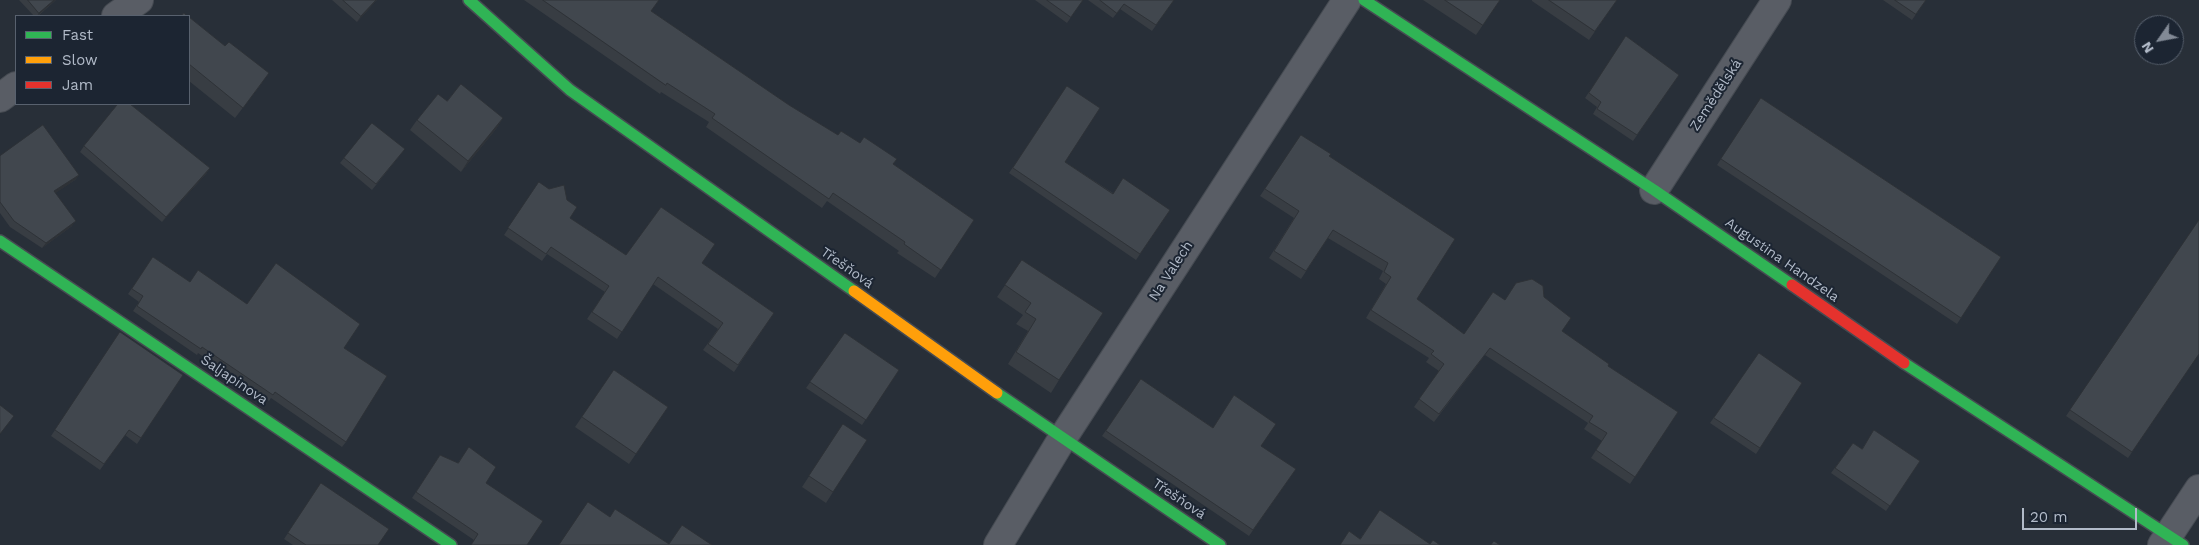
<!DOCTYPE html>
<html>
<head>
<meta charset="utf-8">
<style>
	body { margin:0 }
	#map { position:relative; width:2199px; height:545px; overflow:hidden; background:#282f38; font-family:"Work Sans",sans-serif }
	canvas { display:block }
	.legend { position:absolute; left:15px; top:15px; width:175px; height:90px; box-sizing:border-box; background:#1c2532; border:1px solid #58616e; margin:0; padding:6px 9px; list-style:none; font-size:15px; color:#b2bbc9 }
	.legend li { display:flex; align-items:center; gap:10px; height:25px }
	.legend b { width:25px; border:1px solid #58616e }
	.north { position:absolute; left:2134px; top:15px; width:50px; height:50px; box-sizing:border-box; background:#1c2532; border:1px solid #58616e; border-radius:50%; rotate:237deg; font-size:14px; font-weight:700; line-height:20px; text-align:center; color:#b2bbc9 }
	.north::after { content:''; display:block; margin:auto; width:18px; height:22px; background:#828a96; clip-path:polygon(50% 0,100% 100%,50% 72%,0 100%) }
	.scale { position:absolute; left:2022px; top:508px; width:115px; height:22px; box-sizing:border-box; border:2px solid #b2bbc9; border-top:0; padding-left:6px; font-size:15px; line-height:18px; white-space:nowrap; color:#b2bbc9; -webkit-text-stroke:4px #1c2532; paint-order:stroke }
</style>
</head>
<body>
<div id="map">
<canvas width="2199" height="545"></canvas>
<ul class="legend">
<li><b style="height:6px;background:#30b455"></b>Fast</li>
<li><b style="height:6px;background:#ff9f0a"></b>Slow</li>
<li><b style="height:6px;background:#e5322d"></b>Jam</li>
</ul>
<div class="north">N</div>
<div class="scale">20 m</div>
</div>
<script>
const ctx = document.querySelector('canvas').getContext('2d');
ctx.lineJoin = 'round';
function trace(path, color, width, dash) { ctx.strokeStyle = color; ctx.lineWidth = width; ctx.lineCap = dash ? 'butt' : 'round'; ctx.setLineDash(dash || []); ctx.stroke(path); }
function fill(path, color) { ctx.fillStyle = color; ctx.fill(path, 'evenodd'); }
function label(font, color, halo, rows, align = 'center') {
  ctx.font = font + ' "Work Sans",sans-serif'; ctx.lineWidth = 4; ctx.setLineDash([]); ctx.textBaseline = 'middle'; ctx.strokeStyle = halo; ctx.fillStyle = color; for (const [text, x, y, turn = 0] of rows) {
    ctx.save(); ctx.translate(x, y); ctx.rotate((+turn || 0) * Math.PI / 180); ctx.textAlign = isNaN(turn) ? turn : align; if (halo) ctx.strokeText(text, 0, 0); ctx.fillText(text, 0, 0); ctx.restore();
  }
}
const street = new Path2D(`
	M116,16L139,0
	M0,98L16,86
	M1654,190L1777,0
	M998,545L1062,439L1347,0
	M2162,545L2199,489`);
const fast = new Path2D(`
	M469,0L570,90L854,291
	M1364,0L1654,190L1792,285
	M0,241L451,545
	M1904,363L2183,545
	M997,393L1220,545`);
const slow = new Path2D(`
	M854,291L997,393`);
const jam = new Path2D(`
	M1792,285L1904,363`);
const wall = new Path2D(`
	M19,0H56L38,16H34Z
	M332,0H377L357,22Z
	M524,0H659L651,11L789,105L838,135L893,164L974,220L935,278L897,253L899,251L827,201L822,208L706,127L709,122L661,92L660,94Z
	M1035,0H1083L1067,23Z
	M1088,0H1174L1152,31L1120,9L1113,18Z
	M1423,0H1500L1476,35Z
	M1532,0H1617L1589,40L1532,1Z
	M1883,0H1926L1912,20Z
	M189,17L225,46L262,83L235,118L189,81Z
	M1626,36L1679,75L1633,141L1593,114L1597,107L1585,98Z
	M1067,86L1065,162L1113,193L1170,210L1136,260L1009,173Z
	M1761,98L2001,257L1957,324L1717,165Z
	M447,101L503,118L496,129L461,172L410,130L417,120Z
	M1301,135L1330,156L1417,299L1464,334L1505,300L1544,297L1562,331L1608,366L1678,412L1630,484L1591,458L1602,441L1584,429L1588,423L1485,355L1434,422L1414,407L1439,371L1426,362L1429,358L1366,318L1386,284L1379,279L1383,271L1328,238L1301,279L1269,258L1294,218L1260,196Z
	M84,146L210,168L206,174L162,222L80,152Z
	M401,154L372,190L340,163L344,158Z
	M0,156L79,175L75,180L55,193L72,226L42,248L10,227L0,213Z
	M539,182L570,218L626,255L702,263L774,313L734,372L703,350L718,329L653,284L617,339L587,319L605,292L547,254L542,261L504,235Z
	M2199,220V354L2128,458L2066,416Z
	M153,257L190,282L247,304L344,348L346,442L342,447L271,398L269,401L198,353L197,355L133,311L139,302L128,294Z
	M1022,260L1059,380L1051,393L1008,364L1028,331L1016,324L1023,315L997,297Z
	M120,332L183,375L137,444L125,435L100,470L51,436Z
	M845,333L899,370L862,425L806,388Z
	M1759,353L1760,448L1756,454L1710,423Z
	M614,370L668,407L629,464L575,427Z
	M1141,379L1212,427L1296,469L1249,536L1102,436Z
	M836,435L833,492L826,503L802,487Z
	M1853,443L1862,449L1920,461L1886,511L1831,473Z
	M440,455L486,483L527,545L474,540L412,498Z
	M321,483L378,545H293L284,539Z`);
const shadedWall = new Path2D(`
	M54,0H56L37,16L39,13Z
	M376,0H377L357,22L361,16Z
	M503,118L496,129L461,172L468,161Z
	M210,168L206,174L162,222L166,217Z
	M79,175L75,180L50,197L54,191Z
	M76,221L72,226L42,248L46,243Z`);
const building = new Path2D(`
	M28,0H54L39,13Z
	M343,0H376L361,16Z
	M543,0H659L651,11L789,105L838,135L841,131L860,143L864,137L897,159L893,164L974,220L941,270L904,244L905,242L833,193L829,199L712,118L715,114L667,83L666,85Z
	M1047,0H1083L1071,17Z
	M1100,0H1174L1156,25L1124,4L1117,13Z
	M1445,0H1500L1483,25Z
	M1549,0H1617L1595,31Z
	M1895,0H1926L1916,14Z
	M184,13L187,16H181Z
	M189,17L225,46L229,42L269,73L243,108L189,64Z
	M1626,36L1679,75L1637,135L1597,109L1601,102L1589,93Z
	M461,84L503,118L468,161L417,120L438,94L447,101Z
	M1067,86L1100,108L1065,162L1113,194L1123,178L1170,210L1140,254L1013,168Z
	M1761,98L2001,257L1961,318L1721,159Z
	M118,104H130L210,168L166,217L84,146Z
	M372,123L405,149L376,184L344,158Z
	M43,125L79,175L54,191L76,221L46,243L14,221L0,202V156Z
	M1301,135L1331,154L1329,156L1455,239L1417,299L1464,334L1493,292L1505,300L1516,283L1532,279L1543,286L1544,297L1571,318L1562,331L1609,364L1608,366L1678,412L1635,477L1596,450L1607,433L1589,422L1593,416L1490,348L1439,414L1419,399L1444,364L1431,354L1434,351L1371,310L1391,277L1384,272L1388,263L1333,230L1306,271L1274,251L1299,211L1265,189Z
	M539,182L549,189L564,185L567,200L577,207L570,218L626,255L661,207L715,244L702,263L774,313L738,365L708,344L723,323L658,277L622,332L592,312L609,286L551,247L546,254L508,228Z
	M2199,220V354L2132,452L2070,410Z
	M153,257L190,282L198,270L247,304L276,263L360,324L344,348L387,376L346,442L275,392L273,395L202,347L201,349L137,306L143,296L132,289Z
	M1022,260L1103,313L1059,380L1016,352L1036,319L1025,312L1031,303L1005,285Z
	M120,332L183,375L141,438L129,430L104,464L55,430Z
	M845,333L899,370L866,420L810,382Z
	M1759,353L1802,383L1760,448L1714,418Z
	M614,370L668,407L636,454L582,417Z
	M1141,379L1213,428L1234,395L1276,424L1261,446L1296,469L1253,530L1106,431Z
	M0,405L14,416L0,434Z
	M843,424L867,440L833,492L809,476Z
	M1874,430L1920,461L1890,506L1835,468L1853,443L1862,449Z
	M469,447L496,467L486,483L543,521L527,545H471L478,534L416,492L440,455L458,463Z
	M321,483L389,529L378,545H306L288,533Z
	M588,502L610,517L615,509L669,544L682,525L712,545H559Z
	M1380,510L1430,544L1433,540L1440,545H1340L1349,531L1360,539Z
	M1494,541L1500,545H1491Z`);
const streetNames = [
	["Zemědělská",1716,95,-57],
	["Augustina Handzela",1782,260,35],
	["Třešňová",847,268,35],
	["Na Valech",1171,271,-57],
	["Šaljapinova",234,380,34],
	["Třešňová",1179,499,34]
];
trace(street, '#464b52', 30);
trace(fast, '#464b52', 14);
trace(slow, '#464b52', 14);
trace(jam, '#464b52', 14);
trace(street, '#595d65', 28);
trace(fast, '#30b455', 11);
trace(slow, '#ff9f0a', 11);
trace(jam, '#e5322d', 11);
fill(wall, '#383d43');
fill(shadedWall, '#2e3237');
fill(building, '#41474e');
trace(building, '#2e3237', 1);
label('14px', '#b2bbc9', '#1c2532', streetNames);
</script>
</body>
</html>
